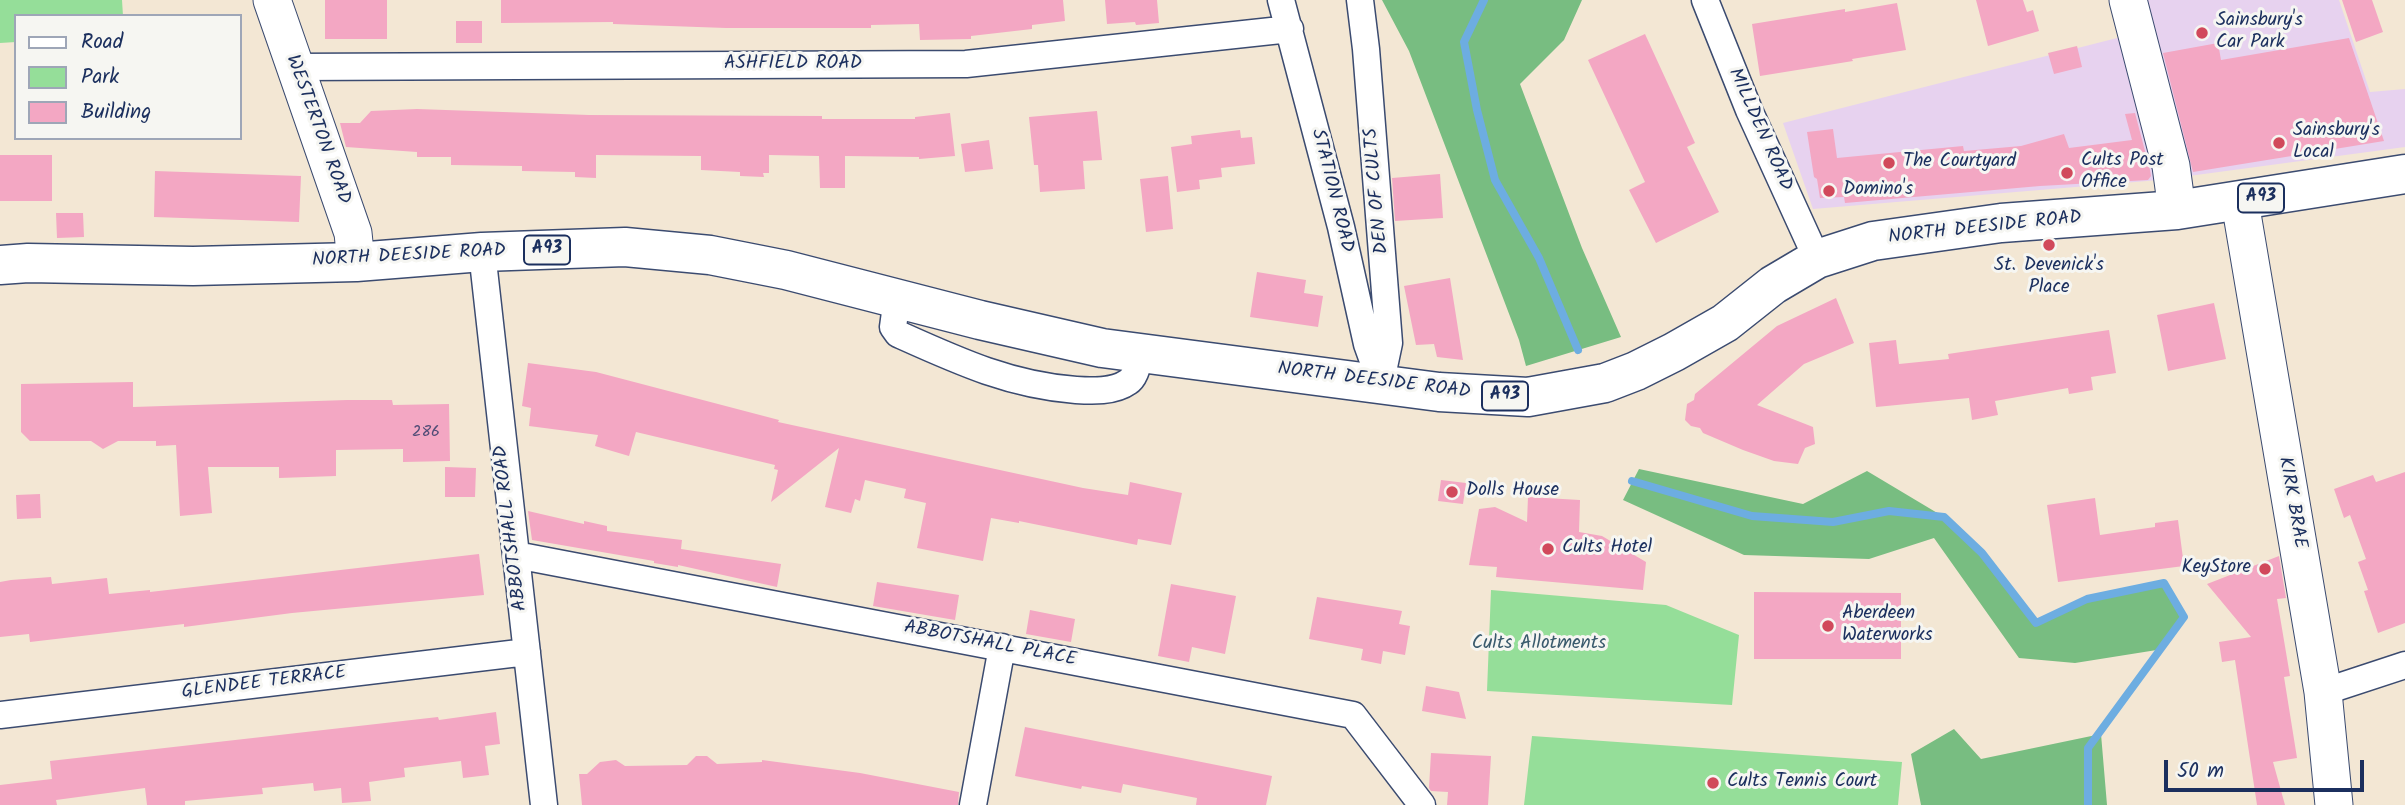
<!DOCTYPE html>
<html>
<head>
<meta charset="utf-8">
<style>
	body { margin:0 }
	#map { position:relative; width:2405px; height:805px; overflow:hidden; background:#f3e7d4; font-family:Kalam,sans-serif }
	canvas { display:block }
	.legend { position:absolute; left:14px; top:14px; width:228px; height:126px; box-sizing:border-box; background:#f6f6f2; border:2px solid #9ea6b7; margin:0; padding:9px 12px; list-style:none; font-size:21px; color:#1b2f5e }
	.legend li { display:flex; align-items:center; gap:14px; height:35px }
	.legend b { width:35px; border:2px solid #9ea6b7 }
	.scale { position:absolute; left:2164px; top:760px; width:200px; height:32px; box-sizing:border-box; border:4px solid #1b2f5e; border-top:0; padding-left:9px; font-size:21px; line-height:24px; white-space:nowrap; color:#1b2f5e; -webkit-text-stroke:5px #f6f6f2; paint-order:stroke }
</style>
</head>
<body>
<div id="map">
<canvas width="2405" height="805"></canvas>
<ul class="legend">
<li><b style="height:9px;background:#fff"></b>Road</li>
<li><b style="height:19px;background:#95de99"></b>Park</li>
<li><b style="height:19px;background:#f3a7c3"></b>Building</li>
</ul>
<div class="scale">50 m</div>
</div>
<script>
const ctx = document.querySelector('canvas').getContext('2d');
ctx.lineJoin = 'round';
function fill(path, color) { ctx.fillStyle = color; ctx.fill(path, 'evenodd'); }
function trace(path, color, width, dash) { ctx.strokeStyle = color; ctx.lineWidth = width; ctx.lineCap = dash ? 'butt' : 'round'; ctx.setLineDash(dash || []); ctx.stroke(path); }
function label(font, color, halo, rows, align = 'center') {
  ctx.font = font + ' Kalam,sans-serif'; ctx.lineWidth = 6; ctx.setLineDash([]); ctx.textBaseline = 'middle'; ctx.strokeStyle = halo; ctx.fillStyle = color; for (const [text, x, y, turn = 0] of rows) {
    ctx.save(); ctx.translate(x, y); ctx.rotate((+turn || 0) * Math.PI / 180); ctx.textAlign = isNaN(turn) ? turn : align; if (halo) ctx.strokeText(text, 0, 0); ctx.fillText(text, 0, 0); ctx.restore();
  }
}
const built = new Path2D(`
	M2124,0H2339L2370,92L2405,89V147L2159,180L1813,209L1783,123L2121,37Z`);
const green = new Path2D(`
	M0,0H122L123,16H16V42L0,43Z
	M1491,590L1666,605L1739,635L1732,705L1487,691Z
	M1532,736L1902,762L1898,805H1524Z`);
const forest = new Path2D(`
	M1382,0H1582L1564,40L1520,84L1582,248L1621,337L1526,366L1519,340L1409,51Z
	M1639,469L1803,504L1867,471L1944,517L1982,553L2036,623L2087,599L2164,583L2184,617L2163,649L2075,663L2019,658L1934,538L1869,559L1744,555L1623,500Z
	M1954,729L1981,759L2101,734L2107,805H1921L1911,754Z`);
const stream = new Path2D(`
	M1484,0L1464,42L1477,110L1495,180L1539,258L1578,350
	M1632,481L1752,516L1833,522L1889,511L1944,517L1982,553L2036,623L2087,599L2164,583L2184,617L2088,748V805`);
const building = new Path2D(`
	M325,0H387V39H325Z
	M501,0H1063L1065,21L1032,25V29L971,36V39L920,40L919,24L871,25V28H726L613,24V22L501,23Z
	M1105,0H1157L1159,23L1136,25L1135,22L1107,24Z
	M1976,0H2023L2027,12L2033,10L2039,31L1988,46Z
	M2342,0H2372L2383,32L2356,42Z
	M1897,3L1906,50L1852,59L1853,61L1760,76L1752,24L1845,9V12Z
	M456,21H482V43H456Z
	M1645,34L1695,143L1687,147L1719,212L1656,243L1629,190L1645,182L1588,60Z
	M2349,38L2384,141L2193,172L2163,53L2218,43L2221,60Z
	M2077,46L2082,67L2054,74L2048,53Z
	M417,109L589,115L822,116V119H915V117L950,113L955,156L919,159V157L845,156V188H820L819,156L769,155V173H763L764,177L740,176V172L701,170V156L596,155V178L575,177V172L522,171V166L451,165V157H417V152L346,147L340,123H360L371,111Z
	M1097,111L1102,160L1083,161L1085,189L1040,192L1038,165H1034L1029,117Z
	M2135,113L2150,170L2151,176L2148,180L2040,186L1845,203L1844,197L1820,198L1817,179L1814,177L1807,132L1833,129L1837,158L1963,146L1964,151L2021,146L2064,134L2069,148L2132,140L2125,114Z
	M1240,130L1241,138L1252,137L1255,164L1221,168L1222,177L1199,180L1200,189L1177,192L1171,147L1192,144L1191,136Z
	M989,140L993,169L965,172L961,144Z
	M0,155H52V201H0Z
	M155,171L301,176L299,222L154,217Z
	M1440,174L1443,218L1395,221L1392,178Z
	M1168,176L1173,229L1146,232L1140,179Z
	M56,213H83L84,237L57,238Z
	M1257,272L1306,280L1304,293L1323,296L1318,327L1250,317Z
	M1450,278L1463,360L1437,357L1434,344L1416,345L1404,286Z
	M1836,298L1854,343L1804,364L1757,405L1813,427L1815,444L1805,448L1798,464L1774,461L1743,450L1703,433L1700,428L1691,426L1685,420L1687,404L1694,400L1695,394L1777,326Z
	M2214,303L2226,359L2168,371L2157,315Z
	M2109,330L2116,373L2091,377L2093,390L2069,394L2068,388L1995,401L1998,415L1972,420L1969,398L1876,407L1869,343L1896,340L1899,364L1949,359L1948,354Z
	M528,363L596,372L779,420L778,422L1083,488L1128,495L1130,482L1182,493L1171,545L1138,539L1137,545L1019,521V523L991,518L983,561L917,548L926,503L904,498L906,489L865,480L860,501L855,499L851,513L825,507L839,448L771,502L778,470L774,469L775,465L636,432L629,456L595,446L598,435L529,426L531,408L522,406Z
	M133,382V407L347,400H392L393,405L449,404L450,461L403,462V449L336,450V476L279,478V467H208L212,513L180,516L176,445L156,446V441H118L103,449L91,441H30L21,432V384Z
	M445,467L476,468L475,497H445Z
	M2405,472V623L2378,633L2364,591L2368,590L2358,562L2366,559L2350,515L2344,518L2334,489L2373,475L2376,482Z
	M1441,480L1466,483L1463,504L1438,501Z
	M40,494L41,518L17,519L16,495Z
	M1528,497L1580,500L1579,532L1602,536L1646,562L1643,590L1496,577L1497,567L1469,565L1479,509L1495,507L1527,522Z
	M2095,498L2100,535L2155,527V523L2178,520L2184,566L2058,582L2047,505Z
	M528,511L584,524V521L607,526V531L682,540L681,549L781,564L777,587L678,565V567L654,563V561L532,540Z
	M479,554L484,595L292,613L184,627V624L30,642L29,634L0,637V582L11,580L51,577L52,584L107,578L109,594L150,590V592Z
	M2279,556L2286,598L2277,599L2290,676L2284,677L2297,758L2273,762L2285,805H2257L2235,660L2222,662L2219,642L2251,637L2207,584Z
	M877,582L959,595L955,620L873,606Z
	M1171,584L1236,596L1225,654L1192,647L1189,662L1158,656Z
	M1754,592L1901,593V659H1754Z
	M1317,597L1402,611L1399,624L1410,626L1405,655L1383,651L1381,664L1361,660L1363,649L1309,639Z
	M1030,610L1075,619L1071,642L1026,634Z
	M1426,686L1459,692L1466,719L1422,711Z
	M496,712L500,744L485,746L489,775L463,778L461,761L404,768L405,777L369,782L371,801L342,803L341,788L314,791L313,783L262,788L263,794L185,801V805H147L145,788L56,800L57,805H0V785L52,779L50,761L438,717L439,720Z
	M1025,727L1272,776L1266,805H1196L1197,798L1123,784L1121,793L1082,786L1081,789L1015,776Z
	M1431,753L1491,756L1488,805H1447L1448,792L1431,791L1429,788Z
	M696,756H707L717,764L762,762V760L860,773L959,792L958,805H582L579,774H587L600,762L616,760L625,766L687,765Z`);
const street = new Path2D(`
	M1281,0L1341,227L1367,344L1381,383
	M1360,0L1366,49L1389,343L1381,381
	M1705,0L1749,110L1817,259
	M294,67L966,64L1290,29
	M482,252L544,805
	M897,298L893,327L898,334C958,361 1010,385 1076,390C1092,391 1114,392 1128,382C1136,377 1138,362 1141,353
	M516,555L1353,715L1422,805
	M2323,692L2405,665
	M0,715L527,652
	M973,805L1002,647`);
const secondary = new Path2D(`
	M272,0L353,233L356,262
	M2128,0L2171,166L2177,210
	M2240,202L2323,692L2334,805`);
const primary = new Path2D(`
	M0,265L28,263L193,266L356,262L482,252L625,247L710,255L786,270L980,320L1102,348L1439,392L1528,397L1605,383L1636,371L1674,352L1725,323L1773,285L1817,259L1873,241L2001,223L2177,210L2405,174`);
const markers = [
	[2202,33,7,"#d1495b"],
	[2279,143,7,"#d1495b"],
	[1889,163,7,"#d1495b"],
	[2067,173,7,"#d1495b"],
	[1829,191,7,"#d1495b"],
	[2049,245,7,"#d1495b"],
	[1452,492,7,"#d1495b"],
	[1548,549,7,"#d1495b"],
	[2265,569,7,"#d1495b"],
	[1828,626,7,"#d1495b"],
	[1713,783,7,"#d1495b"]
];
const numberNames = [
	["286",426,433]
];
const shields = [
	[2261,198,46],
	[547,250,46],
	[1505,396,46]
];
const shieldNames = [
	["A93",2261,198],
	["A93",547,250],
	["A93",1505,396]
];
const poiNames = [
	["Sainsbury's",2216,22],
	["Car Park",2216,44],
	["Sainsbury's",2293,132],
	["Local",2293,154],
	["Cults Post",2081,162],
	["Office",2081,184],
	["The Courtyard",1903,163],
	["Domino's",1843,191],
	["St. Devenick's",2049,267,"center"],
	["Place",2049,289,"center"],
	["Dolls House",1466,492],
	["Cults Hotel",1562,549],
	["KeyStore",2251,569,"right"],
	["Aberdeen",1842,615],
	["Waterworks",1842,637],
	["Cults Tennis Court",1727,783]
];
const streetNames = [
	["ASHFIELD ROAD",793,65],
	["WESTERTON ROAD",317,130,70],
	["MILLDEN ROAD",1759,130,66],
	["STATION ROAD",1331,191,76],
	["DEN OF CULTS",1378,191,-95],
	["NORTH DEESIDE ROAD",1985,229,-6],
	["NORTH DEESIDE ROAD",409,257,-3],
	["NORTH DEESIDE ROAD",1374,382,7],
	["KIRK BRAE",2291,503,80],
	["ABBOTSHALL ROAD",512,528,-97],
	["ABBOTSHALL PLACE",990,645,11],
	["GLENDEE TERRACE",264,684,-7]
];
const parkNames = [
	["Cults Allotments",1539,645]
];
fill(built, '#e7d2ef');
fill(green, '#95de99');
fill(forest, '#78bd81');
trace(stream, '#6dade1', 8);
fill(building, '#f3a7c3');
trace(street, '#3b4b70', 29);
trace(secondary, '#3b4b70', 39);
trace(primary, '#3b4b70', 41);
trace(street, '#fff', 26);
trace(secondary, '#fff', 37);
trace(primary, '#fff', 38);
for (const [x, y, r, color] of markers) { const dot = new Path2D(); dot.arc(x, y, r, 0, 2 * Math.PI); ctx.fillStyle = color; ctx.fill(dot); trace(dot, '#f6f6f2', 2.5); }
label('16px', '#514d77', null, numberNames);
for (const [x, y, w] of shields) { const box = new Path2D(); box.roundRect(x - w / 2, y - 14.5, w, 29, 5); ctx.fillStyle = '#f6f6f2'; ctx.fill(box); trace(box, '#1b2f5e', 2); }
label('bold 18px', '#1b2f5e', null, shieldNames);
label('19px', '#1b2f5e', '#f6f6f2', poiNames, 'left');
label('19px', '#1b2f5e', '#f6f6f2', streetNames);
label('19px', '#3a5b6d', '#f6f6f2', parkNames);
</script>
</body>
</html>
